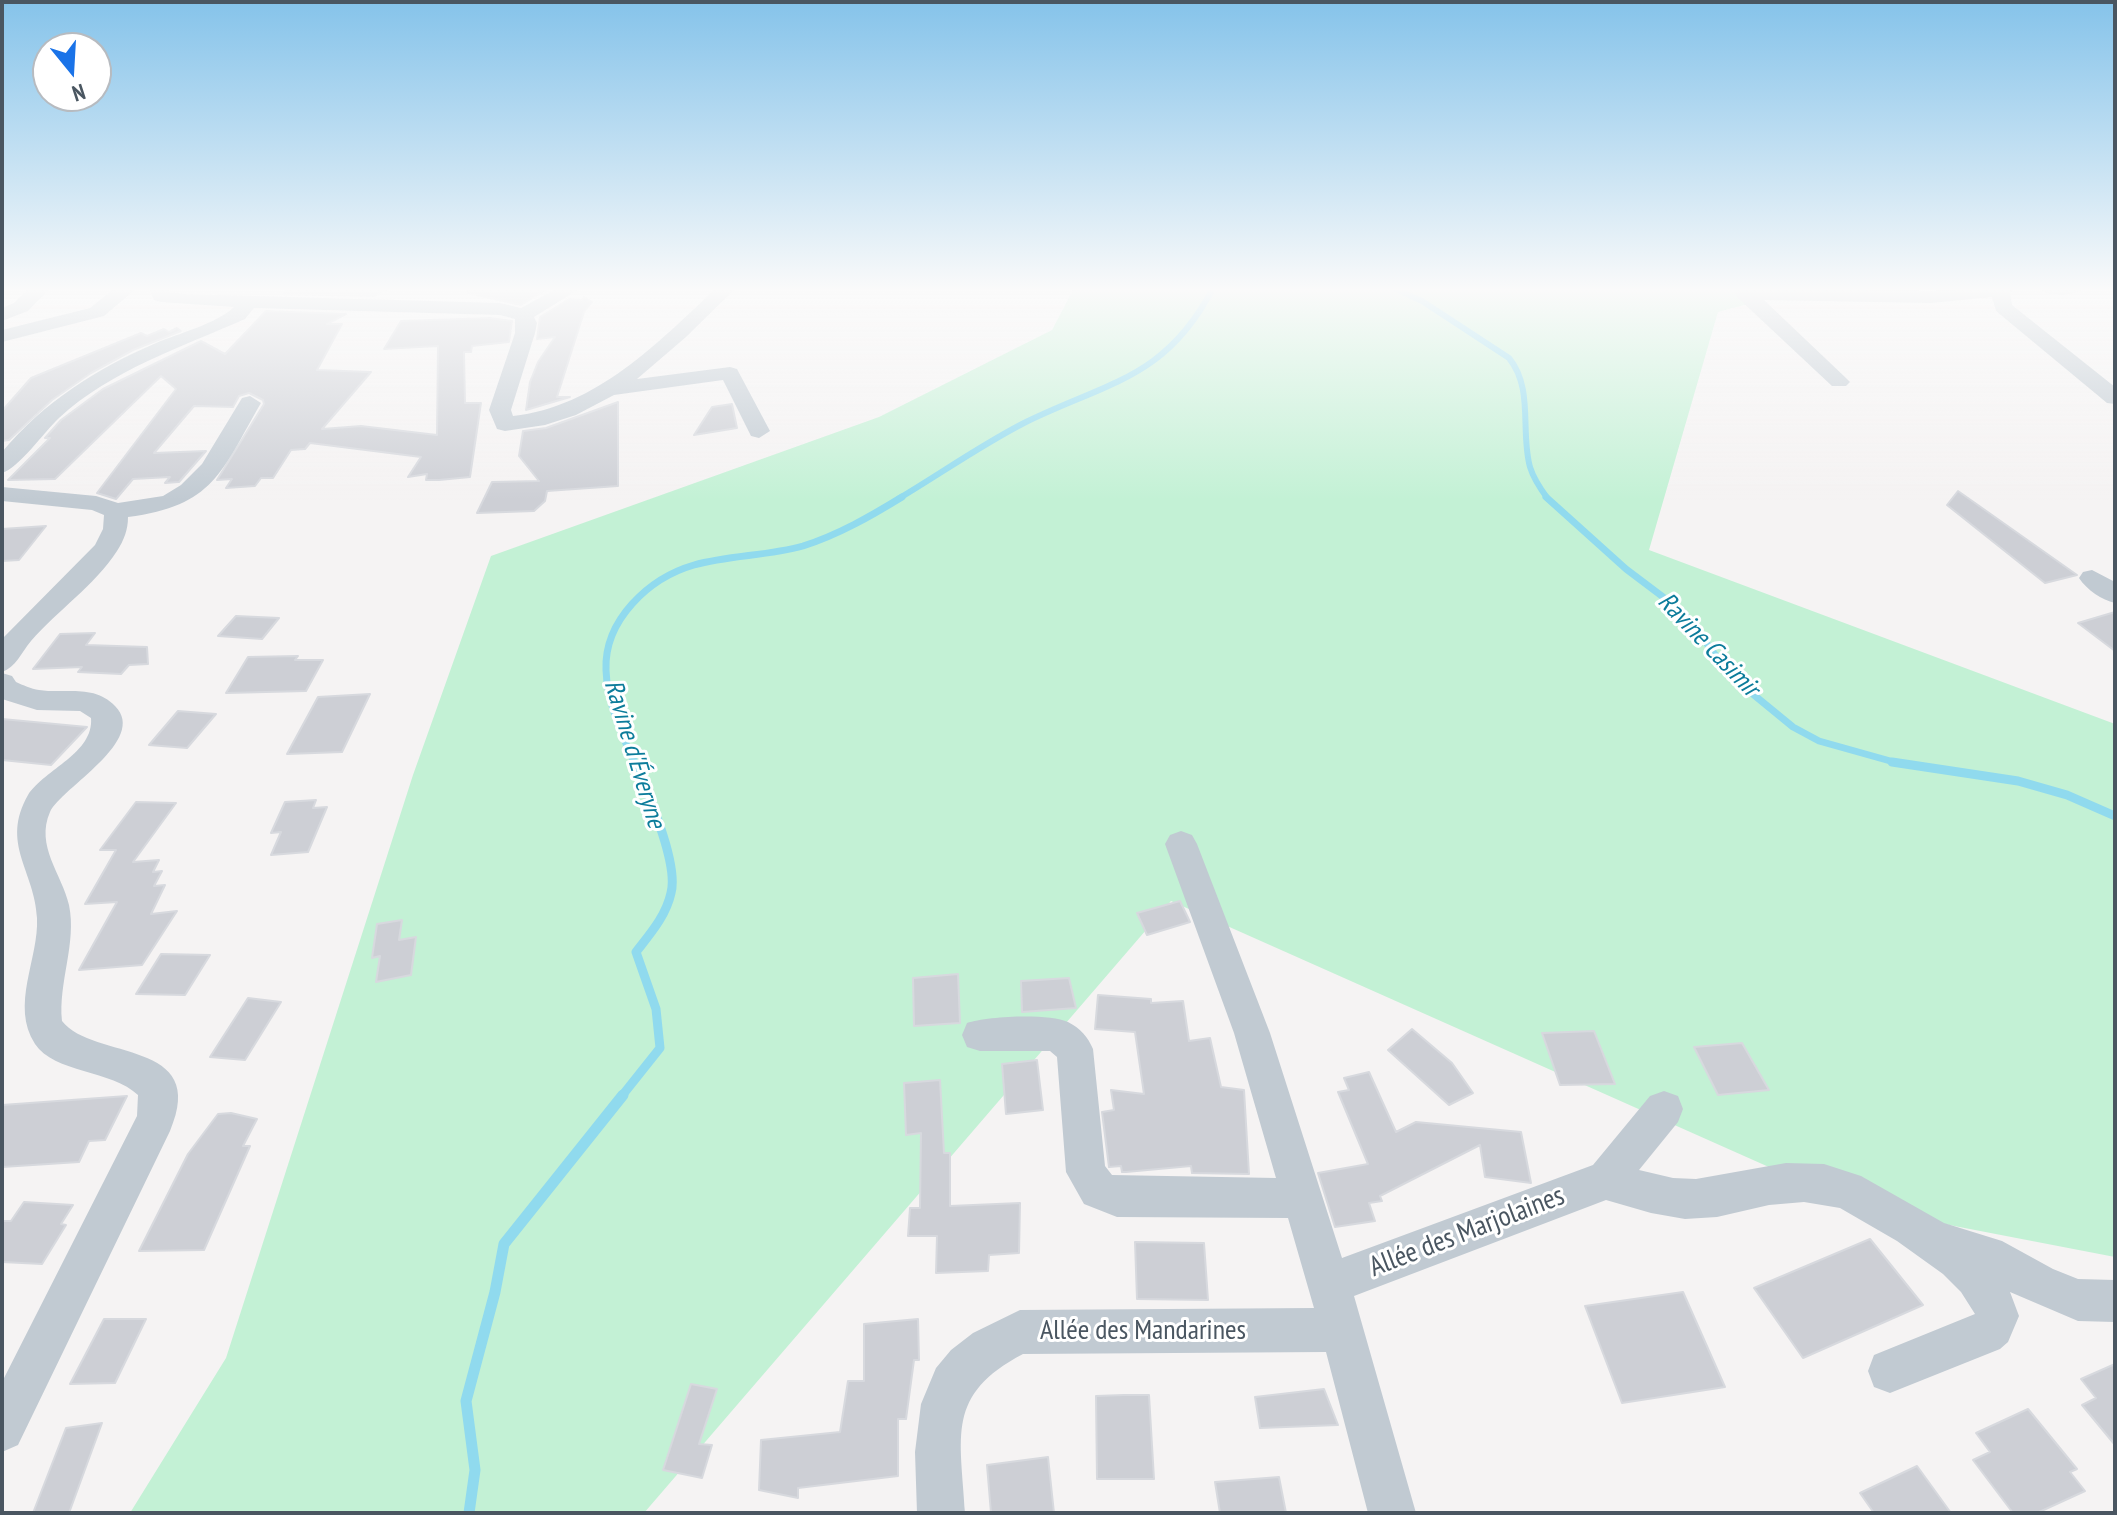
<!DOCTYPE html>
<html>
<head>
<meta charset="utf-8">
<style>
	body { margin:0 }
	#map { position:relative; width:2117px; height:1515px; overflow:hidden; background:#f5f3f3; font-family:"PT Sans Narrow",sans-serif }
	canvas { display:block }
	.frame { position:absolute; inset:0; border:4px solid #4a5661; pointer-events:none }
	.north { position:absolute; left:32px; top:32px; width:80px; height:80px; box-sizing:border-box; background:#fff; border:2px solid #b7bbc0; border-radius:50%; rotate:162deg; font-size:22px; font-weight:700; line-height:32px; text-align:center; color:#4a5661 }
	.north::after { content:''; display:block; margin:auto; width:28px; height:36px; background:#1a73e8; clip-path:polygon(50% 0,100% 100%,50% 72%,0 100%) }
</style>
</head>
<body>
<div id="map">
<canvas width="2117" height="1515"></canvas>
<div class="frame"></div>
<div class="north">N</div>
</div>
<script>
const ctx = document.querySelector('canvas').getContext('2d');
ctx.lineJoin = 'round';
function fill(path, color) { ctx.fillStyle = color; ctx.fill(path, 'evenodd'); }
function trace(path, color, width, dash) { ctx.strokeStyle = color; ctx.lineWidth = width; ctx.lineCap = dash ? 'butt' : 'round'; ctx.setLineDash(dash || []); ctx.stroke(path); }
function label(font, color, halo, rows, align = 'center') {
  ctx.font = font + ' "PT Sans Narrow",sans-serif'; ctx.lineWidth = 6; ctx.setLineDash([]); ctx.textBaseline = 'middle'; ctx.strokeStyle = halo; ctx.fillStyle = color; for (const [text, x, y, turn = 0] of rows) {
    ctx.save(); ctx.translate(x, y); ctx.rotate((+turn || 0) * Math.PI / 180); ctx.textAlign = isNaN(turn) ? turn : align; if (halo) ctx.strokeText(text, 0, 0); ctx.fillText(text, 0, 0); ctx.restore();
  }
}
const green = new Path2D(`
	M1074,288H1809L1718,312L1649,550L2115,724V1257L1861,1208L1171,901L644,1513H130L226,1358L413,775L491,556L879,417L1052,330Z`);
const streamFar3 = new Path2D(`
	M1394,288L1422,301L1509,358C1534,389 1520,431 1530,467C1533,477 1542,491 1548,499
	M898,499C940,474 981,445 1024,423C1107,382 1166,379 1213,288`);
const streamFar2 = new Path2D(`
	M1546,497L1626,569L1683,612L1732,677L1793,727L1819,741L1901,764
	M635,764C622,735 607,703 606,670C604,620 649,578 694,565C730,555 767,556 803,546C838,535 871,516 902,497`);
const streamFar1 = new Path2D(`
	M1892,762L2018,781L2067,795L2115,816
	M621,1097L660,1048L656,1009L636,952C650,934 666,916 671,893C679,863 647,791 634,762`);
const stream = new Path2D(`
	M469,1513L475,1470L466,1401L495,1292L504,1244L623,1095`);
const building = new Path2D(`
	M289,288H389L375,296L283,294Z
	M469,288H548L521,305L468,293Z
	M584,297L592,302L584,312L557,397H570L526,410L530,382L538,362L555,337L537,339L540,317L569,299L582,300Z
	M266,311L346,314L327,324H342L317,370L371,372L322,429L361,426L437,435L438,346L384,349L401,321L490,318L512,321L509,342L472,346L471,352H464L465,403H481L470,477L439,480H426L427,474L408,477L421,457L310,443L305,449L291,450L273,478H261L255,486L226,488L232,479L217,480L264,404L263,400L249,393L239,396L233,407L194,406L154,453L206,451L179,482L165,483L170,477L133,479L116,499L97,493L176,389L161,376L55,479L8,480L50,438H45L61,420L103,389L201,341L225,354Z
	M177,328L181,331L133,350L91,373L52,400L9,440L2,441V411L31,378L141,333L147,336L164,329L169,332Z
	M618,402V486L547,491L545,501L534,511L477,513L492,482L539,481L519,456L523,431L546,428Z
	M732,404L737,428L694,435L712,407Z
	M1958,491L2077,575L2045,583L1947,505Z
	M46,526L19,560L2,561V529Z
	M2115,612V651L2078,623Z
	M236,616L279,618L262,639L218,636Z
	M95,633L86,645L147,647L148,664L129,665L121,674L78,672L82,667L33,669L60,634Z
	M298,656L295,660H323L306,691L226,693L248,657Z
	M370,694L342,752L287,754L318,697Z
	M178,711L216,714L187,748L149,745Z
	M2,719L87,727L51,765L2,760Z
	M316,800L313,808L327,807L308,852L271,855L281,832L271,833L285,802Z
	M136,802L176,803L133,862L159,860L153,872L162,871L154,886L165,885L151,914L177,911L142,965L79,970L117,902L85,904L116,850H100Z
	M1180,901L1190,922L1147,935L1137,913Z
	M402,920L399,940L416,937L411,975L376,982L380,956L372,958L377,924Z
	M161,954L210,955L185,995L136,994Z
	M958,974L960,1023L914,1026L913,978Z
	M1069,978L1076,1008L1022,1012L1021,981Z
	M1098,995L1151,999V1003L1183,1001L1189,1041L1210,1038L1221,1087L1244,1090L1249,1174L1192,1173L1191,1166L1126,1172H1122L1121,1166L1109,1167L1102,1112L1114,1110L1111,1090L1144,1094L1135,1032L1095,1029Z
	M248,998L281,1002L245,1060L210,1057Z
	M1412,1029L1452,1063L1473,1093L1449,1105L1388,1050Z
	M1594,1031L1615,1084L1560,1085L1542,1033Z
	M1742,1043L1769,1090L1718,1095L1694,1047Z
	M1037,1060L1043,1110L1006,1114L1002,1064Z
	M1369,1072L1396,1132L1416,1122L1521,1132L1531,1183L1485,1177L1480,1145L1380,1196L1382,1201L1369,1203L1375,1221L1335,1227L1318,1173L1368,1164L1338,1092L1349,1090L1344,1078Z
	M940,1080L944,1153H950V1206L1020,1203L1019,1253L989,1255L988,1271L936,1273L937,1236H908L910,1208H920L921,1133L906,1135L904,1083Z
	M127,1096L105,1140L89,1141L79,1162L2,1167V1105Z
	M231,1113L257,1119L243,1146H250L204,1250L139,1251L188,1154L218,1114Z
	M24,1202L73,1205L61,1224L66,1225L42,1264L2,1262V1221H11Z
	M1870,1239L1923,1305L1803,1358L1754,1288Z
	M1135,1242L1204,1243L1208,1300L1137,1299Z
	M1683,1292L1725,1387L1622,1403L1585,1306Z
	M104,1319H146L115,1383L70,1384Z
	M918,1319L919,1360H914L906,1419H898V1476L798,1488V1498L759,1490L761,1440L840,1432L848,1381H864V1324Z
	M2115,1364V1445L2082,1405L2096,1398L2081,1379Z
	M691,1384L717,1389L699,1444L712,1445L702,1478L663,1470Z
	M1324,1389L1338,1425L1260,1428L1255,1397Z
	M1124,1395H1149L1154,1479H1097L1096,1396Z
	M2028,1409L2077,1469L2070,1472L2085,1491L2037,1513H2013L1973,1460L1990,1452L1976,1433Z
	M102,1423L69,1513H33L66,1428Z
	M1048,1457L1054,1513H991L987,1465Z
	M1917,1466L1951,1513H1874L1860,1493Z
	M1279,1477L1286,1513H1220L1215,1482Z`);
const minor = new Path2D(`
	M29,288H50L28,311L2,321V308L14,303Z
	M115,288H137L104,316L2,342V330L90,308Z
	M149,288H168L169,292L183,294L500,303L521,308L558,288H581L534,317L537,323L535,333L511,410L513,416C596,407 658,343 716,288H736L686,337L637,379L730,367L737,369L770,431L759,438L751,436L723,380L614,395L576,415L545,425L505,431L497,429L489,410L515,333V319L500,315L254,308L245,319C182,347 111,370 59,418C45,431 18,469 2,473V452C45,401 96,369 156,343C177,334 218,323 234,307L161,302L154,300Z
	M1732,288L1931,291L2014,288L2010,293L2012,305L2115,387V404L2107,403L1996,311L1992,297L1931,303L1764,300L1846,378L1850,382L1846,386H1832L1738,298Z
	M2039,288H2084C2074,297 2049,297 2039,288Z
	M250,396L261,403C221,472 214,506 128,517C128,530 124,540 117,551C94,586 58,610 31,641C21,653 16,667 2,672L3,638L95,545L103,529L104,515L92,510L2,501V487L96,496L118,503L163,496L181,485L202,464L242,398Z
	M2092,570L2115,582V603C2102,600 2087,590 2079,578L2083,572Z
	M2,673L12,676L16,682C23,685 31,689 39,690C65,694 94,684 115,706C149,740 61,788 50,812C35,846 62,874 69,905C77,943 58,983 62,1021C93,1061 210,1038 170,1131L18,1445L2,1452V1382L137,1116L138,1095C112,1070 54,1073 35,1044C10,1005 39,959 37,918C35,871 0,844 28,795C45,769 94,753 91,718L80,711L37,710L2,699Z
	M1181,831L1192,835L1197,844L1270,1033L1342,1258L1593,1165L1650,1096L1664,1091L1678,1096L1683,1109L1678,1122L1639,1170L1673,1178L1696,1179L1786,1163L1824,1164L1861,1176L1944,1223L2002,1241L2053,1269L2078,1279L2115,1280V1322L2078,1321L2010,1292L2019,1316L2008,1342L2000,1349L1890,1393L1874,1387L1868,1371L1874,1355L1975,1314L1961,1292L1943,1274L1897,1241L1840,1208L1804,1202L1769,1205L1717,1217L1685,1219L1651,1213L1606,1200L1354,1296L1416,1513H1368L1326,1352L1023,1354C945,1395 961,1436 965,1513H917L915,1452L921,1404L936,1368L951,1350L973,1333L1020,1310L1314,1308L1288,1218L1117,1217L1084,1204L1066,1172L1057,1057L1050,1051H980L967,1047L962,1035L967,1023C987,1016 1049,1013 1068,1022C1080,1028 1088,1037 1093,1049L1105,1166L1112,1175L1276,1178L1234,1033L1165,844L1170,835Z`);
const waterNames = [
	["Ravine Casimir",1708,645,46],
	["Ravine d'Éveryne",634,754,73]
];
const nearStreetnames = [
	["Allée des Marjolaines",1467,1232,-21],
	["Allée des Mandarines",1143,1331]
];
fill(green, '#c3f1d5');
trace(streamFar3, '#90daee', 6);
trace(streamFar2, '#90daee', 7);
trace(streamFar1, '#90daee', 9);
trace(stream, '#90daee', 11);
fill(building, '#cdcfd5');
trace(building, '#d7d9de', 2);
fill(minor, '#c1cad2');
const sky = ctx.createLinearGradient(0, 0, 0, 500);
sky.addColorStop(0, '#85c3ea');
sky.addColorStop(0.58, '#fafafa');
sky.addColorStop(1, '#fafafa00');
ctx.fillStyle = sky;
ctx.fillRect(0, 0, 2117, 500);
label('italic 26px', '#0c7c9b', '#fff', waterNames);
label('28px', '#4a5661', '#fff', nearStreetnames);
</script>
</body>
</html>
